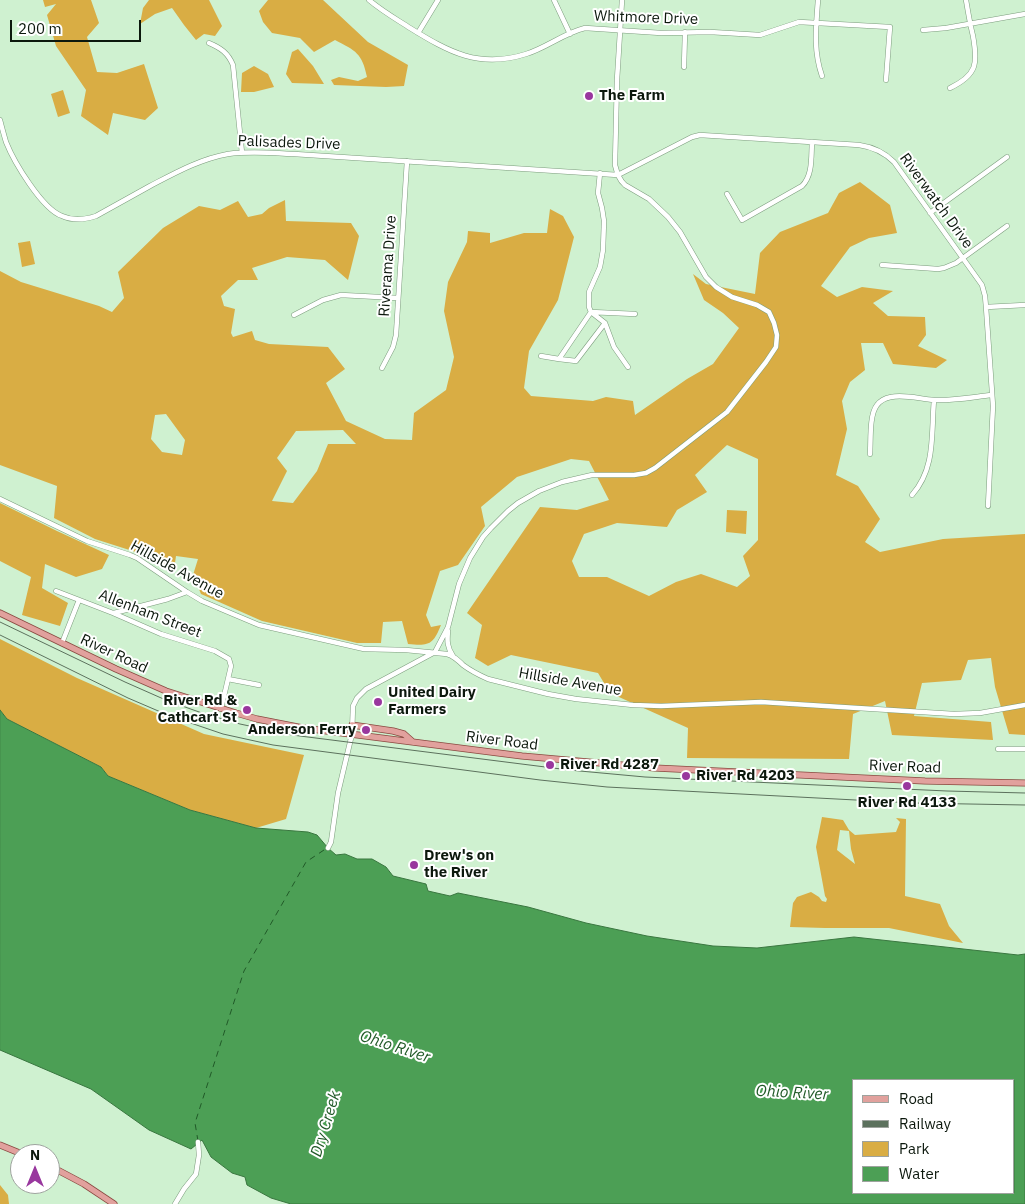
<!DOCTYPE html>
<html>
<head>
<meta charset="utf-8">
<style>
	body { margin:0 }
	#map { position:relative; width:1025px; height:1204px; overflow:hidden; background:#cff1d0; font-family:"IBM Plex Sans",sans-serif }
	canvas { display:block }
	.legend { position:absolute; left:852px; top:1079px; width:162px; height:115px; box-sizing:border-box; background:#fff; border:1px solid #9ea39e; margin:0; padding:6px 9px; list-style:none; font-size:15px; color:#0c180d }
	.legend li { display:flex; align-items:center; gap:10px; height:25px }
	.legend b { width:25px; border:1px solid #9ea39e }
	.north { position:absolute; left:10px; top:1144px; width:50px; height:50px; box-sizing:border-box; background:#fff; border:1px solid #9ea39e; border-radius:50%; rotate:0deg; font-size:14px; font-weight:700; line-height:20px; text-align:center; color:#0c180d }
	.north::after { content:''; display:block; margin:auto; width:18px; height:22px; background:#99379e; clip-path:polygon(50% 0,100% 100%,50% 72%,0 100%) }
	.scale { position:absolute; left:10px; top:20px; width:131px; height:22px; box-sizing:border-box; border:2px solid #0c180d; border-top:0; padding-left:6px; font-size:15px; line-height:18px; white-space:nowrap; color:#0c180d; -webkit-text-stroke:4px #fff; paint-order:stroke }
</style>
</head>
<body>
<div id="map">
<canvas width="1025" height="1204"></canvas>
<ul class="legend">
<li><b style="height:6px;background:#e1a19d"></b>Road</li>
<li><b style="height:6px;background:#5c715d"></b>Railway</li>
<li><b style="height:14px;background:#d9ad44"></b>Park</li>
<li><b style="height:14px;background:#4c9f55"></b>Water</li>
</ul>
<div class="north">N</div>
<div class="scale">200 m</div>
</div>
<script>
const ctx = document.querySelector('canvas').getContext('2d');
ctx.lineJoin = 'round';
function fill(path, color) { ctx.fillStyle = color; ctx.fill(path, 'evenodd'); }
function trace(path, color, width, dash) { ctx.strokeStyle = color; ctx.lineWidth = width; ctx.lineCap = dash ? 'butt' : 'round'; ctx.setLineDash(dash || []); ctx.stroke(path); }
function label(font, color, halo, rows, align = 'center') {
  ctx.font = font + ' "IBM Plex Sans",sans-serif'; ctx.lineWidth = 4; ctx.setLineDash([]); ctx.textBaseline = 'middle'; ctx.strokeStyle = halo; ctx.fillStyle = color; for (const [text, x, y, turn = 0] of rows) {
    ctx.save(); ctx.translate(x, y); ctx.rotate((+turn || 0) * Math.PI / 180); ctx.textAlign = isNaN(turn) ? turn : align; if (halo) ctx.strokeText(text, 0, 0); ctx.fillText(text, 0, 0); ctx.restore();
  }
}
const green = new Path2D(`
	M43,0H91L99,23L87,37L97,72L117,73L144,64L158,108L145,120L113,113L108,135L81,116L86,90L56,46L47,15L56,4L45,7Z
	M149,0H209L222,26L215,36L204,34L196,40L184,25L172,8L155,14L140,24L143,8Z
	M268,0H323L368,42L408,65L404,86L386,87L334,85L331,80L339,77L358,81L367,77C362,53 356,51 335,40L314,52L300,38L272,33L263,22L259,11Z
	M298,49L313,66L324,84L292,83L286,74L292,52Z
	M254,66L268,74L274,87L254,92H241L242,73Z
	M63,90L70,113L58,117L51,94Z
	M860,182L890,205L897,233L869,238L850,247L821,286L837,297L862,287L893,291L873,303L888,316L925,317L926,335L918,346L947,360L936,368L893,364L883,343H861L865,370L850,382L842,401L847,429L836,475L858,486L880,519L865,542L880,552L943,539L1025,534V735L1009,734L995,687L991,658L968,660L961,680L922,683L914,716L991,722L993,740L892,735L885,701L853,714L849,759L687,758L688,728L610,693L598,673L511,655L488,666L475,658L482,625L467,613L540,507L577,510L609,500L589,461L571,459L517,477L481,507L485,526L458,565L440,571L426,615L431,627L441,625C433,645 429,646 408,644L402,621L383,622L381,643H357L262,621L201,594L193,575L198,559L176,556L174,570L142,554L95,539L54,518L57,486L0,465V271L21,282L99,306L112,312L124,298L118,272L163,228L199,206L220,210L238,201L248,217L262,214L269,208L285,200L286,221L351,223L359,236L348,280L325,260L287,257L252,268L258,280H238L221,296L224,306L235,309L231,333L233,337L252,331L255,340L269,344L328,347L345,369L326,383L346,421L385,439L412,440L414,413L446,390L454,357L444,311L448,282L467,242L468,231L490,233V243L524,233H547L550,209L563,216L574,237L558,300L529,351L524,388L531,396L593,401L606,397L633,401L635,415L687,379L713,364L739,328L723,313L704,300L693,274L706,284L755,294L760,253L780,232L828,213L839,193ZM166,414L185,440L182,455L162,452L151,439L155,415ZM343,430L356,444H328L317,471L293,503L272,501L287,471L277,458L296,431ZM727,445L758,459V540L743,556L750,576L737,587L701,574L676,582L649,596L607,577H579L572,561L584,534L617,523L667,527L677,510L707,492L695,475Z
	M30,241L35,264L22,267L18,243Z
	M0,503L57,531L109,555L102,569L76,577L45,564L42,588L68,603L60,626L22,615L31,577L0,561Z
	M727,510L747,511L746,534L726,532Z
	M0,639L77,678L204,734L304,755L286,819L256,828L190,810L108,776L101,767L7,719L0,710Z
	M822,817L843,820L849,830L855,835L896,832L900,822L896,818L906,819L905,896L940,904L949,926L963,943L889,928H825L790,927L793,903L797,897L811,892L819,897L822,901L826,902L827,899L825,896L816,847ZM840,830L849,831L851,849L855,864L837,850Z
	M0,1185L8,1195L9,1204H0Z`);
const water = new Path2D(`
	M0,710L7,719L101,767L108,776L190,810L256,828L308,832L317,835L328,848L336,855L345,854L357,859H372L386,867L393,876L426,884L428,891L450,896L458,893L528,907L586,923L647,936L713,946L757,948L854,937L1018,955L1025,954V1204H291L271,1198L247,1185L245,1177L232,1173L211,1157L202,1140L191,1149L149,1130L91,1089L0,1050ZM854,1080H1014V1193H854Z`);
const ferry = new Path2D(`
	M198,1141L195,1123L244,971L306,862L327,848`);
const minor = new Path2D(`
	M369,0C382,11 396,19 410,28C449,52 479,69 526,54C546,48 564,33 585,28L661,33L710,32L760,35L799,22L890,27L886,80
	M554,0L570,34
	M818,0C816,27 813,50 822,76
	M923,30L946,28L1025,14
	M418,33L438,0
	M209,43C221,48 228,53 233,65L242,153
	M684,67L685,32
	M950,88C977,75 978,64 973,36C970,24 968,12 966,0
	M0,120C2,128 4,135 6,142C14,162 42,209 62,216C73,221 84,220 96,216C114,206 132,196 150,186C175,173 200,159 228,154C250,151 272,153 294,154L618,175L692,137L700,135L859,145C873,147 884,152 894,162L982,285L985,296L986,307L993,406L988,506
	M600,173L598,193L602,208L604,221L603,250L600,267L589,292V307L591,312L605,323L614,347L628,367
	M727,194L742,220L802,186C813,175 811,157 812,142
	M930,213L1007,157
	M882,265L938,269L944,268L956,263L1007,226
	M986,307L1025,305
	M294,315L323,300L341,295L398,298
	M605,323L576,361L559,359L591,312L635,314
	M541,356L559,359
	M382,368L393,347L396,335L407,161
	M870,454C871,441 869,415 877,405C880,401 886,398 891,397C904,394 920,399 934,400C953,401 973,397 992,395
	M912,495C936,468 931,434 934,400
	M0,499L87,541L130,555L137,558L187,592L202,601L259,625L364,649L406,650L447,654C454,656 458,660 463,665C471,671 479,675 488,679L548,694L576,699L633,705L661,706L761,702L954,714L980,713L1025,705
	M56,591L113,613L161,634L215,651L229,659L231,666L221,709
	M114,613L168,599L187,592
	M448,631C447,641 447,647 453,656
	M62,643L79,600
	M228,679L259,685
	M998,749H1025
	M328,848L331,842L338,793L352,734L353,706L357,698L366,689L435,652L448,627L459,584L470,558L483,537L491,528L508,511L518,503L539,491L562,482L592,475H634L646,473L655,468L727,412L766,362L776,347L777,335L774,323L769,312L757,305L732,297L716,287L706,277L680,232L668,217L649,199L625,185C619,180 617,173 615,165L617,80L622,0
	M175,1204L184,1189L196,1174L199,1155L198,1142`);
const major = new Path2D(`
	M0,613L116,669L166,691L236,713L257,719L303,728L522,756L655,768L925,781L1025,783
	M352,725L393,731L404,734L413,742
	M0,1145L22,1154
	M50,1166L84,1184L114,1204`);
const rail = new Path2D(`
	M0,622L125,682L168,701L202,713L240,724L292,735L569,770L645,777L947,791L1025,793
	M0,635L128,698L170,716L223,734L273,745L540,780L607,787L913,803L1025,805`);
const markers = [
	[589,96,5,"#99379e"],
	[378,702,5,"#99379e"],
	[247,710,5,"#99379e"],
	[366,730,5,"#99379e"],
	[550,765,5,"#99379e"],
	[686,776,5,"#99379e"],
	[907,786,5,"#99379e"],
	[414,865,5,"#99379e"]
];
const streetNames = [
	["Whitmore Drive",646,18,2],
	["Palisades Drive",289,143,2],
	["Riverwatch Drive",936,201,54],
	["Riverama Drive",388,266,-86],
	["Hillside Avenue",177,570,29],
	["Allenham Street",150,614,21],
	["River Road",114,654,25],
	["Hillside Avenue",570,682,10],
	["River Road",502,741,7],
	["River Road",905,767,2]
];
const poiNames = [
	["The Farm",599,96],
	["United Dairy",388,693],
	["Farmers",388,710],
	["River Rd &",237,701,"right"],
	["Cathcart St",237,718,"right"],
	["Anderson Ferry",356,730,"right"],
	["River Rd 4287",560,765],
	["River Rd 4203",696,776],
	["River Rd 4133",907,803,"center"],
	["Drew's on",424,856],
	["the River",424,873]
];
const waterNames = [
	["Ohio River",395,1047,18],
	["Ohio River",792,1093,3],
	["Dry Creek",326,1124,-73]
];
fill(green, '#d9ad44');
fill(water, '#4c9f55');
trace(water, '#39763f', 1);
trace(ferry, '#215a28', 1, [6, 5]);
trace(minor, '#7c9c7d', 5.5);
trace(major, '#894940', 7);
trace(minor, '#fff', 4.5);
trace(major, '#e1a19d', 5.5);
trace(rail, '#5c715d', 1);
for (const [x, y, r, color] of markers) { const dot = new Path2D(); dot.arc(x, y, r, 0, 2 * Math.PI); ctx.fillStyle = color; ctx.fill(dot); trace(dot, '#fff', 2); }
label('15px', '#0c180d', '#fff', streetNames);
label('bold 15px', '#0c180d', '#fff', poiNames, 'left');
label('italic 16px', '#215a28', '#fff', waterNames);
</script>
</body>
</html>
